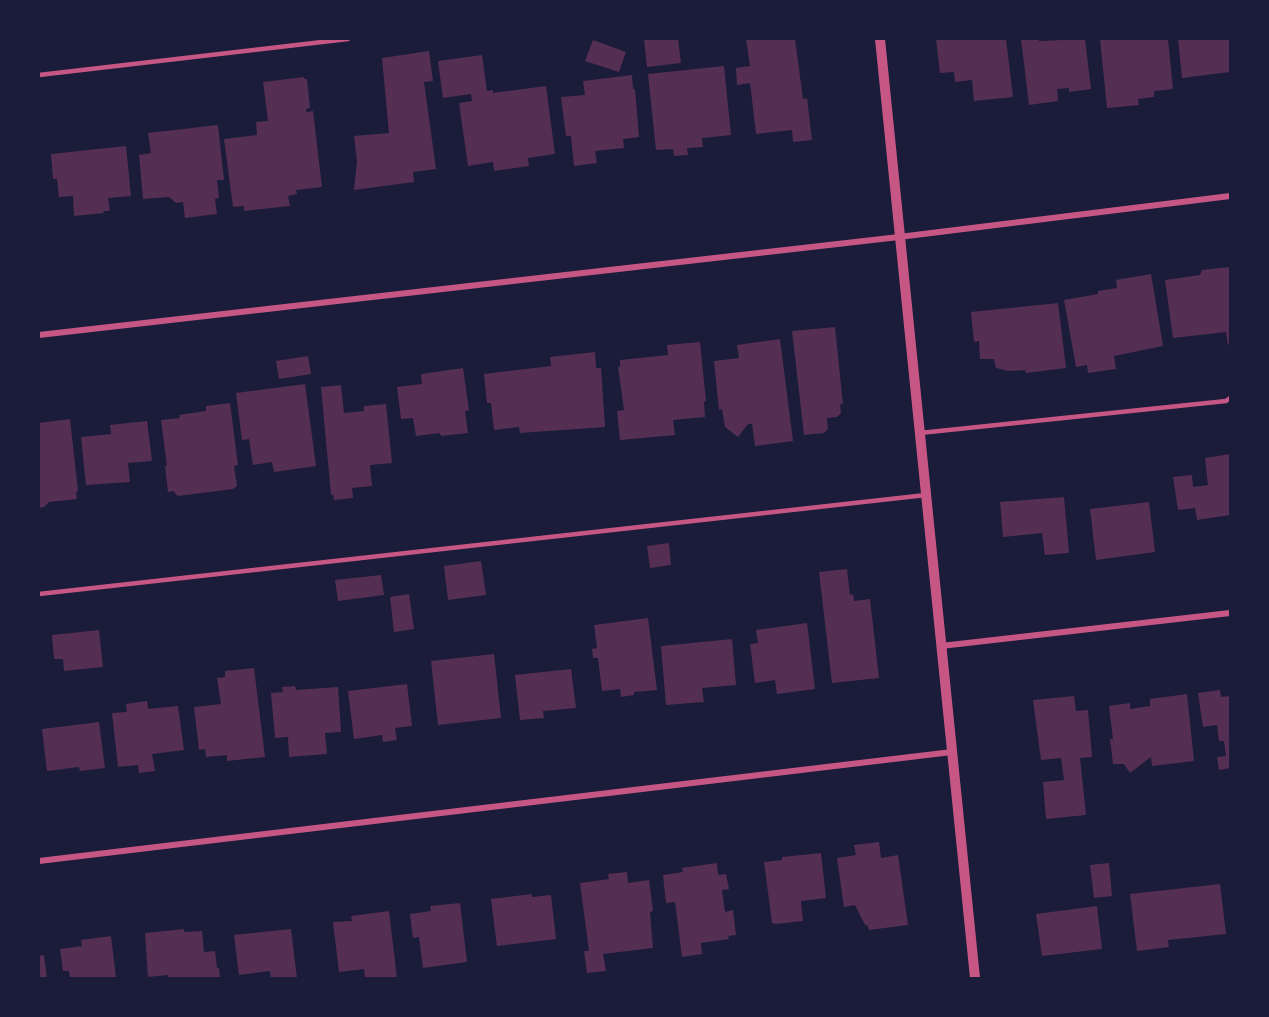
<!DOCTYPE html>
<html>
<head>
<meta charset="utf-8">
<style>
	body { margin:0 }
	#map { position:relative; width:1269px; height:1017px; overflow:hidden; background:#1b1b3a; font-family:Overpass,sans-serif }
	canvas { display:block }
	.frame { position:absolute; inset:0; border:40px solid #1b1b3a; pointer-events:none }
</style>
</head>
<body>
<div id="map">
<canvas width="1269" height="1017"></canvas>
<div class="frame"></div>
</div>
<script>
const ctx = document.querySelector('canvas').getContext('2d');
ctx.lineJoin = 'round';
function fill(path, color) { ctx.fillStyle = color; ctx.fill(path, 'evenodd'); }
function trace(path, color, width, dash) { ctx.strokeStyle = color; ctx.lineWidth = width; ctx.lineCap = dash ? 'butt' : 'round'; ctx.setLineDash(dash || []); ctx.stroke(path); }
const building = new Path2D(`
	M644,39H678L681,63L647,67Z
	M746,39H795L803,99L807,98L812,140L793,142L792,130L756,134L750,83L737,85L736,68L750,66Z
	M936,39H1006L1013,97L974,101L972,80L955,82L954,72L940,73Z
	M1021,39H1039V41L1085,39L1091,89L1069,92V88L1057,89L1058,101L1029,105Z
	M1100,39H1168L1173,89L1154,91V97L1138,99L1139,105L1107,108Z
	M1178,39H1230V72L1182,78Z
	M593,40L626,52L619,72L585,61Z
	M429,51L433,81L424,82L436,169L413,172L414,182L354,190L357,161L354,136L389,133L382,58Z
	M482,55L487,91L493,90V93L546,86L555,154L528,158L529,166L494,171L493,162L468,166L459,103L472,101L471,94L443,98L438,61Z
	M724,66L731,135L702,138L703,147L687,148L688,155L674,156L673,149L656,150L648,74Z
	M632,75L633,89H635L639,137L623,139L624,148L595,151L597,163L574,166L571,136H566L561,97L585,95L583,81Z
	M304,77V79H307L310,108L306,109V112L313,111L322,187L296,190L297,194L288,196L290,206L244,211V206L233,207L224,139L257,135L256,122L268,121L263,82Z
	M218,125L224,180H217L219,198L215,199L217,214L185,218L183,202L176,203L169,197L143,199L139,155L151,153L148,133Z
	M126,146L131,196L108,198L110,211H103L104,213L74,216L73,196L59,197L57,179H53L51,154Z
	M1230,267V344L1228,345L1226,332L1173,338L1165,280L1200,275L1202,270Z
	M1151,274L1163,346L1114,356L1116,369L1088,373L1087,365L1076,367L1064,300L1098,294V291L1117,288L1116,280Z
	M1058,303L1066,368L1026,373L1025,370L1009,371L996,368L994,359H980L979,341L974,342L971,312Z
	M835,327L843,404H840L841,413L837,417L827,418L828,429L824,433L804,435L792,331Z
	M780,339L793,441L755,446L752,424H748L738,437L725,427L722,409L719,410L714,361L739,358L737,345Z
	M700,342L706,401L704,402L705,417L673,420L675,435L620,440L617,411L624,410L618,367H620V360L668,355L667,345Z
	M595,352L596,368H601L605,427L520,433L519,427L494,430L491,403H487L484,374L551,366L550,357Z
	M308,356L311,374L279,379L276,361Z
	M463,368L469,410L465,411L468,433L441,436L440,433L416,436L413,418L401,419L397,387L422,384L421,374Z
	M305,384L316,466L274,472L272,462L253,465L249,439L242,440L236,393Z
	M341,385L344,413L364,411V406L386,404L392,463L370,465L372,486L352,488L353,498L334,500L333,494L331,495L321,387Z
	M230,403L238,465L234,466L237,486L233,489L178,496L173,491L168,492L165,466H167L161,420L180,418L179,415L206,411V406Z
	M70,419L78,491L76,492L77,499L49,502L44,507L39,508V423Z
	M147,421L152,461L128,463L130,482L86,485L81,437L111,434L110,425Z
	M1230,454V515L1197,520L1195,508L1178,510L1173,477L1192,475L1193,487L1208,485L1205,458Z
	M1064,497L1069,553L1045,555L1042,533L1003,537L1000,502Z
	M1149,502L1155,552L1096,560L1090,509Z
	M669,543L671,565L650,568L647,546Z
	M481,561L486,595L448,600L444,566Z
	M847,569L850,595L853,594L854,601L870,599L879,678L832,683L819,572Z
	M381,575L384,595L338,601L335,580Z
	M409,594L414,629L394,632L390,597Z
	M648,618L657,690L634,692V695L621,697L620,689L602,691L598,658H593L592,649L597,648L594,625Z
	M807,623L815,689L777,694L775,680L755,683L750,644L758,643L756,630Z
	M99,630L103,667L64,671L63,659H54L52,635Z
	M732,639L736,685L702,688L704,702L666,705L661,646Z
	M494,654L501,718L438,725L431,661Z
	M254,668L265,757L227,761V755L206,757L205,749L199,750L194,707L221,704L217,678L225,677V671Z
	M571,669L576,708L543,711L544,718L520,720L515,675Z
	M407,684L412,726L395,728L397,740L383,742L382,735L354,739L348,691Z
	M295,686L296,690L338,687L341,732L325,733L327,754L289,757L288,737L275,738L271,693L283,692L282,687Z
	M1220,690L1221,697L1230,696V768L1219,770L1217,757L1226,756L1224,741H1219L1217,725L1203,727L1198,693Z
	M1187,694L1194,761L1152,766L1151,757L1130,773L1124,764H1113L1110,739H1113L1109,706L1130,703V709L1150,706V699Z
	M1074,696L1076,711L1088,710L1092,757L1080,758L1086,815L1046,819L1043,782L1064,780L1061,758L1041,760L1033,700Z
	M147,701L148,709L178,706L184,750L152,754L155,771L139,773L138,765L118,767L112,713L127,712L126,704Z
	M99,722L105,768L80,771L79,767L47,771L42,729Z
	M879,842L881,858L898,855L908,925L869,930L867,925H865L855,905L844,907L837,858L856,855L854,845Z
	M821,853L826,898L801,901L803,921L776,924L772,923L764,862L782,860V857Z
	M717,863L718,875L726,874L729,889L722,890L725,912L733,910L736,935L728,936L729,939L701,943L702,954L682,957L675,902L666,903L663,875L683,872L682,868Z
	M1109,863L1112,896L1094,898L1090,865Z
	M627,872L628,883L649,880L653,911L650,912L653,948L603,954L606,971L587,973L584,951H589L580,883L609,879L608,874Z
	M1220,884L1226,934L1168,940L1169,947L1137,951L1130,894Z
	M532,894V897L551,895L556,939L497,946L491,899Z
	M460,903L467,962L423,968L419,937L413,938L410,914L431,911L430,906Z
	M1097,906L1102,949L1042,956L1036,914Z
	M389,911L397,978H365L364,969L339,972L333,922L352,921L351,916Z
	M184,929V932L202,931L204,952L215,951L217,968H219L220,978H168V975L148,977L145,933Z
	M291,929L297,978H271L270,971L239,975L234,935Z
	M111,936L116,978H70L69,971H63L60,949L82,946L81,940Z
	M44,955L47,978H39V956Z`);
const service = new Path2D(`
	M39,75L348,39
	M920,433L1226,401L1230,398
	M39,594L926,495`);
const minor = new Path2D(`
	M39,335L899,237L1230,196
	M941,646L1230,613
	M39,861L952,752`);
const tertiary = new Path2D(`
	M880,39L975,978`);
fill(building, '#542f53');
trace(service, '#c65784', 4.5);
trace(minor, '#c65784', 6);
trace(tertiary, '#c65784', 10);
</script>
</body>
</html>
